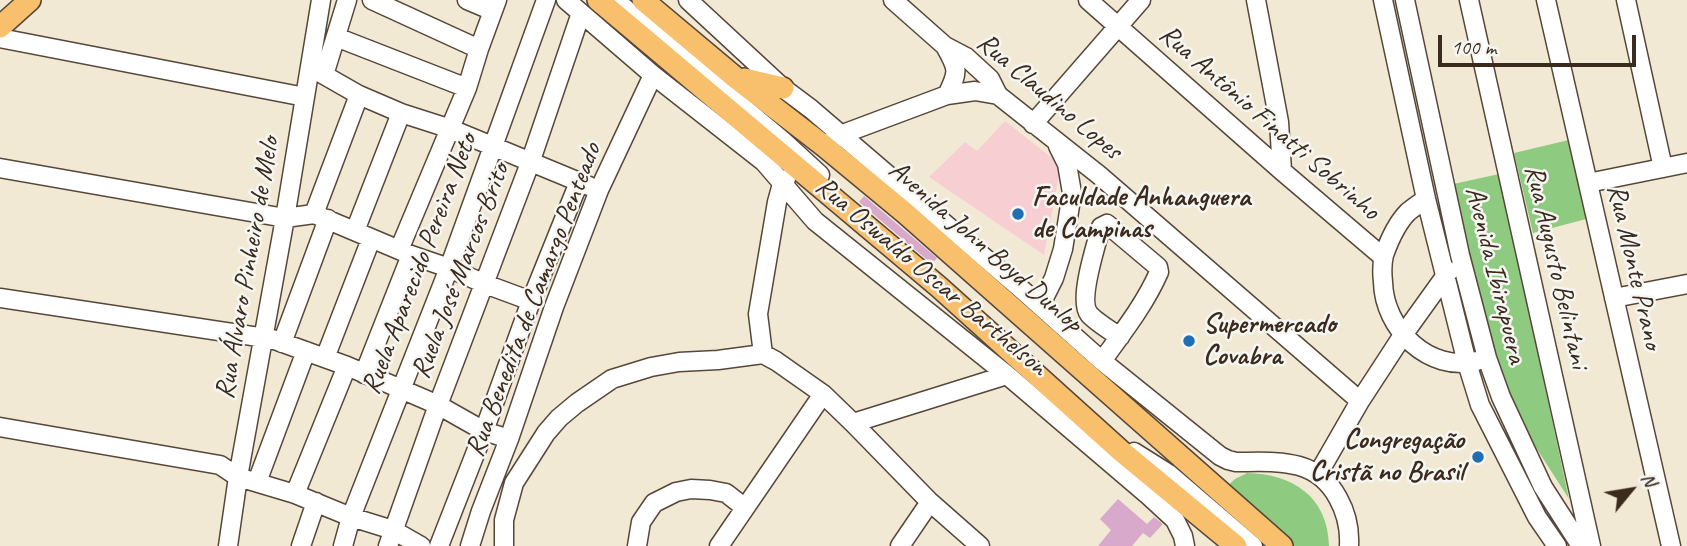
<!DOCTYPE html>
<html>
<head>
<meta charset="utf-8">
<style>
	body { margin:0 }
	#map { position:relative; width:1687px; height:546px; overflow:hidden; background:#f2e9d5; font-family:Caveat,sans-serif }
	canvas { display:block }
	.north { position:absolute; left:1596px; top:455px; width:70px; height:70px; -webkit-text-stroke:5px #f6f6f2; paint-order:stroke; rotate:60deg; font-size:19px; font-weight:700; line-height:28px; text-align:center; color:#3b2a1e }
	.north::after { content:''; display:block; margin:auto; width:24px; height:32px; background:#3b2a1e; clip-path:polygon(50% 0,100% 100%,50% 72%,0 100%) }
	.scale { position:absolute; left:1438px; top:35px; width:198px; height:32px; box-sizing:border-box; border:4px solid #3b2a1e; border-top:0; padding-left:9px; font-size:21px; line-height:24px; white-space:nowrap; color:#3b2a1e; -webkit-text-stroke:5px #f6f6f2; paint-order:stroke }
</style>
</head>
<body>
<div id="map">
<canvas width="1687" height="546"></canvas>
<div class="north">N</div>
<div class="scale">100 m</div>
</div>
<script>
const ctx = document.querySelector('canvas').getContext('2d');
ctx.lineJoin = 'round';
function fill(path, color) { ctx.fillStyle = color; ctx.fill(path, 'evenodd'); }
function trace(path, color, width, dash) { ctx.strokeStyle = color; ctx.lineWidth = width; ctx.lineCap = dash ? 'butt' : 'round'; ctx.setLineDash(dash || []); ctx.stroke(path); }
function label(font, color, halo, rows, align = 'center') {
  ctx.font = font + ' Caveat,sans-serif'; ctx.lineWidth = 5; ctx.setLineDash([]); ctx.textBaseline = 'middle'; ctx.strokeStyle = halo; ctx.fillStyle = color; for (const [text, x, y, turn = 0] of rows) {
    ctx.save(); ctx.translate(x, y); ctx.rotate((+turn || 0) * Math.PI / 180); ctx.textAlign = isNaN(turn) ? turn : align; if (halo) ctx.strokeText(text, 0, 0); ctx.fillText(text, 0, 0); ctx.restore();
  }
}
const built = new Path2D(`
	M1005,121L1061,165L1044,255L929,177L965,142L977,151Z`);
const green = new Path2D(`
	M1573,139L1590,218L1533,233L1514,153Z
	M1499,174L1569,499L1512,410L1497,384L1449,185Z
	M1247,473C1292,474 1328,496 1329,546H1286L1222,491L1235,479Z`);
const building = new Path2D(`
	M864,196L937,258L932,264L859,202Z
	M1118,499L1147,524L1154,517L1162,523V525L1150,538L1143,533L1132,546H1098L1111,530L1100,519Z`);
const minor = new Path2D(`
	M372,0L479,49
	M467,0L493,11
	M566,0L653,75L764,162L815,221L1007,375L1149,496L1175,520L1183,536L1185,546
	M615,0L783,141L820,175
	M688,0L783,88L811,109L1020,288L1102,361L1220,456L1228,460L1236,462C1276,462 1316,457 1338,498C1347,514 1350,528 1349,546
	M893,0L945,46L966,57L990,79L998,95L1099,175L1360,401
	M1088,0L1282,171L1383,257
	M1256,0L1279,122L1282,171
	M1383,0L1426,199L1467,363L1480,405L1537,517L1557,546
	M1405,0L1460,255L1487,358L1501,397L1543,487L1581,546
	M1469,0L1591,546
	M1546,0L1671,546
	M1626,0L1663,168
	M336,37L467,88
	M0,38L305,97
	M945,46C958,69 959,71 947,95
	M310,67L359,95L401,113L451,129L589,186
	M324,75L347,0
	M1033,124L1141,0
	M834,139L840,135L947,95L975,91L998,95
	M0,168L285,218L314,214L411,255L449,268L485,284L531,301
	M1588,183L1687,163
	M1426,199C1420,203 1414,207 1408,212C1398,222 1389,241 1384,255C1382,263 1382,273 1383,282C1384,329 1429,373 1477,361
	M314,214L359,95
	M355,231L401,113
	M399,250L467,88L479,49L497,0
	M0,298L272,339L347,366L401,389L438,405L484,431L509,439
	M1614,298L1687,284
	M1040,306L1054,278L1063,249L1072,193L1067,164L1058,146
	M282,343L328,219
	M763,354L758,314L777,202L782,184L786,179
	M325,358L371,239
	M1102,361C1123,332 1145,304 1159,272L1158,267L1107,224L1101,227C1096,245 1078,300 1089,314C1096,322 1111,331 1120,337
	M364,374L411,255
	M853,423L1007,375
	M0,427L220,465L238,477L295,494L351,517L393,530L421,546
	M1134,452L1169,474L1253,546
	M1318,474L1360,401L1403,335L1449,271
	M257,482L306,351
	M295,494L347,366
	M228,546L238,477L285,218L321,0
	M301,546L316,502
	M343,546L351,517L449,268L546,0
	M388,546L438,405L530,163L581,13
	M439,546L484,431L531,301L579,182
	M470,546L481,511L509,439L554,307L599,190L653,75
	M504,546V520L514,483L546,433L559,418L577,403L612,379L651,367L679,362L718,360L763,354L776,361L823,394L853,423L930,502L980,546
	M637,546L641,522L654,503L676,492L691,489L710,490L726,493L744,507
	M719,546L823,394
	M900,546L930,502`);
const major = new Path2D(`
	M598,0L939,287L1121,451L1236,546
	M643,0L736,78L824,146L905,213L1282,546
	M0,27L30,0
	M744,79L783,88`);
const markers = [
	[1018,214,7,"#1f6fb2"],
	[1189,341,7,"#1f6fb2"],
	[1478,457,7,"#1f6fb2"]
];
const streetNames = [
	["Rua Claudino Lopes",1049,97,40],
	["Rua Antônio Finatti Sobrinho",1269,123,41],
	["Avenida John Boyd Dunlop",985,247,41],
	["Ruela Aparecido Pereira Neto",420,264,-69],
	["Rua Augusto Belintani",1556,267,77],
	["Rua Monte Prano",1634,267,77],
	["Rua Álvaro Pinheiro de Melo",248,268,-80],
	["Ruela José Marcos Brito",461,271,-69],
	["Avenida Ibirapuera",1495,275,76],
	["Rua Oswaldo Oscar Barthelson",931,277,40],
	["Rua Benedita de Camargo Penteado",534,300,-69]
];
const poiNames = [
	["Faculdade Anhanguera",1032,198],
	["de Campinas",1032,230],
	["Supermercado",1203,325],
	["Covabra",1203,357],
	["Congregação",1464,441,"right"],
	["Cristã no Brasil",1464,473,"right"]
];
fill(built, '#f7cfd3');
fill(green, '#8eca7f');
fill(building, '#d9a9cc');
trace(minor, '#564739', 21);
trace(major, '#564739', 24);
trace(minor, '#fff', 18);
trace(major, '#f8bf6c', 21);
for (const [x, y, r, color] of markers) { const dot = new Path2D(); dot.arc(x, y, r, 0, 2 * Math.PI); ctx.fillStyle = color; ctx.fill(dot); trace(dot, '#f6f6f2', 2.5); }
label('28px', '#3b2a1e', '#f6f6f2', streetNames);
label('bold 28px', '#3b2a1e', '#f6f6f2', poiNames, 'left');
</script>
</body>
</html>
